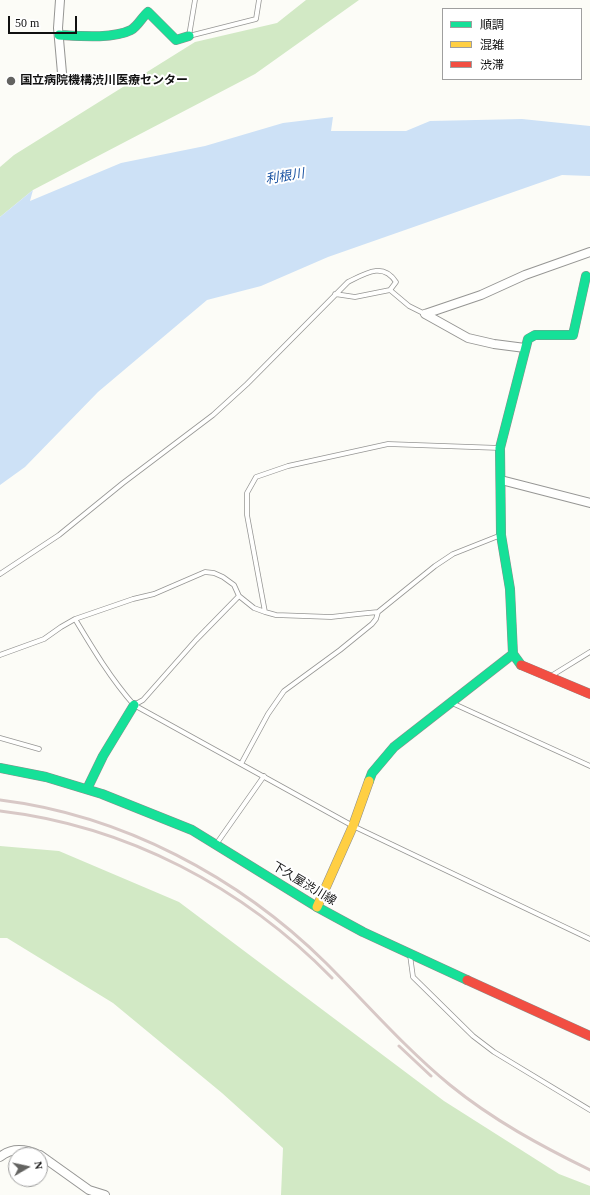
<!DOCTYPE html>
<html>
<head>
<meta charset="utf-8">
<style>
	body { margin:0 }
	#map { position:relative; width:590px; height:1195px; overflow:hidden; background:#fcfcf7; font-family:"Times New Roman","Noto Sans JP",serif }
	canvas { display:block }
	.legend { position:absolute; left:442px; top:8px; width:140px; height:72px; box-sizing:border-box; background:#fff; border:1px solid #9f9f9f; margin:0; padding:5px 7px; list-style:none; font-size:12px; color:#101010 }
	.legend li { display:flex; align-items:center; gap:8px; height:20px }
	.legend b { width:20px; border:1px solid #9f9f9f }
	.north { position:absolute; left:8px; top:1147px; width:40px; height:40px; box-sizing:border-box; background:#fff; border:1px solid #9f9f9f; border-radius:50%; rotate:81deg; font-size:11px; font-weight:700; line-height:16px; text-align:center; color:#101010 }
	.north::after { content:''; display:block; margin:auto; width:14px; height:18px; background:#636361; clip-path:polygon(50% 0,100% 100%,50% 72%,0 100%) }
	.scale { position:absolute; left:8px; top:16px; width:69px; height:18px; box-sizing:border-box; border:2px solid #101010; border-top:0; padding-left:5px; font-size:12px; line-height:14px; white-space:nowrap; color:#101010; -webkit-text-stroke:3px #fff; paint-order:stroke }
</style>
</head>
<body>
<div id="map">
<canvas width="590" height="1195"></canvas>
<ul class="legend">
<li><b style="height:5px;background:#16e098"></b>順調</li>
<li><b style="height:5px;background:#ffcf43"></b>混雑</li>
<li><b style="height:5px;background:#f24e42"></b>渋滞</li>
</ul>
<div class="north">N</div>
<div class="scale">50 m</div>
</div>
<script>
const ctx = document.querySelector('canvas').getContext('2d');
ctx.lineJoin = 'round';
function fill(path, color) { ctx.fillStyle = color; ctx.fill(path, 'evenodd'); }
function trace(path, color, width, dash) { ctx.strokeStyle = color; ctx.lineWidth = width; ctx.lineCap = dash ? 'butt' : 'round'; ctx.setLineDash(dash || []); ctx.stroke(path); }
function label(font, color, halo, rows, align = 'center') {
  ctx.font = font + ' "Times New Roman","Noto Sans JP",serif'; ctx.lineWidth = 4; ctx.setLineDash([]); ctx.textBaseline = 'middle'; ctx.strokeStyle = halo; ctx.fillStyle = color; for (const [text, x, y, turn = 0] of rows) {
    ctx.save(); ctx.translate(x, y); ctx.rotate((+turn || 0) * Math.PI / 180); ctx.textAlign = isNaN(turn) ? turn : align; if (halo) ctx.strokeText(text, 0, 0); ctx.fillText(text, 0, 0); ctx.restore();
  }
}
const forest = new Path2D(`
	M306,0H359L255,74L33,190L0,217V167L14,155L195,42L277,23Z
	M0,846L59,851L179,902L444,1101L559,1174L590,1186V1195H281L283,1148L222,1093L113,1003L7,938H0Z`);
const water = new Path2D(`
	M333,117L331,131H406L430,121L522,119L590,126V176L562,175L328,257L261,286L207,300L98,392L25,467L0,485V217L33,190L30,201L121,163L205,146L283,123Z`);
const lane = new Path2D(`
	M195,0L189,36L256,19L259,0
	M335,294L355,297L390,290L409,306L425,314
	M0,574L59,535L123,483L213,415L247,384L348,282C366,273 383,262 396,282L390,290
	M265,612L247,515V493L256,477L288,466L388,444L500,448
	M75,619C93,649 111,679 134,705L353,826L590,939
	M0,655L44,639L61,627L75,619L133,599L154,594L205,572L214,573L223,577L234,585L239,596L254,608L265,612L276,615L331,617L358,614L378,612L435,566L453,554L501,535
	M551,676L590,652
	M452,703L590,766
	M134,705L143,700L196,640L239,596
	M0,738L39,749
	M241,764L268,714L284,691L340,650L372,624L376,619L378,612
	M217,843L264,776
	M410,955L413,977L473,1036L494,1052L590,1110`);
const street = new Path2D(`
	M60,0L58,28L62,73
	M425,314L481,295L525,275L590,252
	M425,314L468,338L494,344L525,348
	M501,480L590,503
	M40,1155L89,1190L105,1195
	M0,1157C12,1147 26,1149 39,1155`);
const fast = new Path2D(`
	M59,35C79,36 113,39 131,30C138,26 142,17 148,12L176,40L189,36
	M521,665L513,654L510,589L501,535L500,448L528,339L535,335H573L586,276
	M0,768L46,777L102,794L192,830L317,907L363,932L467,980
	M369,781L372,773L394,747L513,654
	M87,789L103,756L134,705`);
const slow = new Path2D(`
	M317,907L353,826L369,781`);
const jam = new Path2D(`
	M521,665L590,694
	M467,980L590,1036`);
const rail = new Path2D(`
	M0,800C122,815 239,877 326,963C367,1004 405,1048 450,1085C493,1120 541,1146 590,1170
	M0,811C127,826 243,887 332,978
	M399,1046L431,1076`);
const markers = [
	[11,81,5,"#636361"]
];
const poiNames = [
	["国立病院機構渋川医療センター",20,81]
];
const streetNames = [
	["下久屋渋川線",304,884,31]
];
const waterNames = [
	["利根川",285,177,-9]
];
fill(forest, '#d2e9c5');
fill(water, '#cde1f6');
trace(lane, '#969694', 5.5);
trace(street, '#969694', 10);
trace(fast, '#8d8d8b', 10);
trace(slow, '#8d8d8b', 10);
trace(jam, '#8d8d8b', 10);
trace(lane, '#fffffe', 4);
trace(street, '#fffffe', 8);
trace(fast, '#16e098', 9);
trace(slow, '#ffcf43', 9);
trace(jam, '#f24e42', 9);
trace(rail, '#d8c8c6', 3);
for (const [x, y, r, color] of markers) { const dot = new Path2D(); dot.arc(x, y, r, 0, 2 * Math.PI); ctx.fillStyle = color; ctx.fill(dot); trace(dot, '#fff', 1.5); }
label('bold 12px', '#101010', '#fff', poiNames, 'left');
label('12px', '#101010', '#fff', streetNames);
label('italic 13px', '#1a53a2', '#fff', waterNames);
</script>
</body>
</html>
